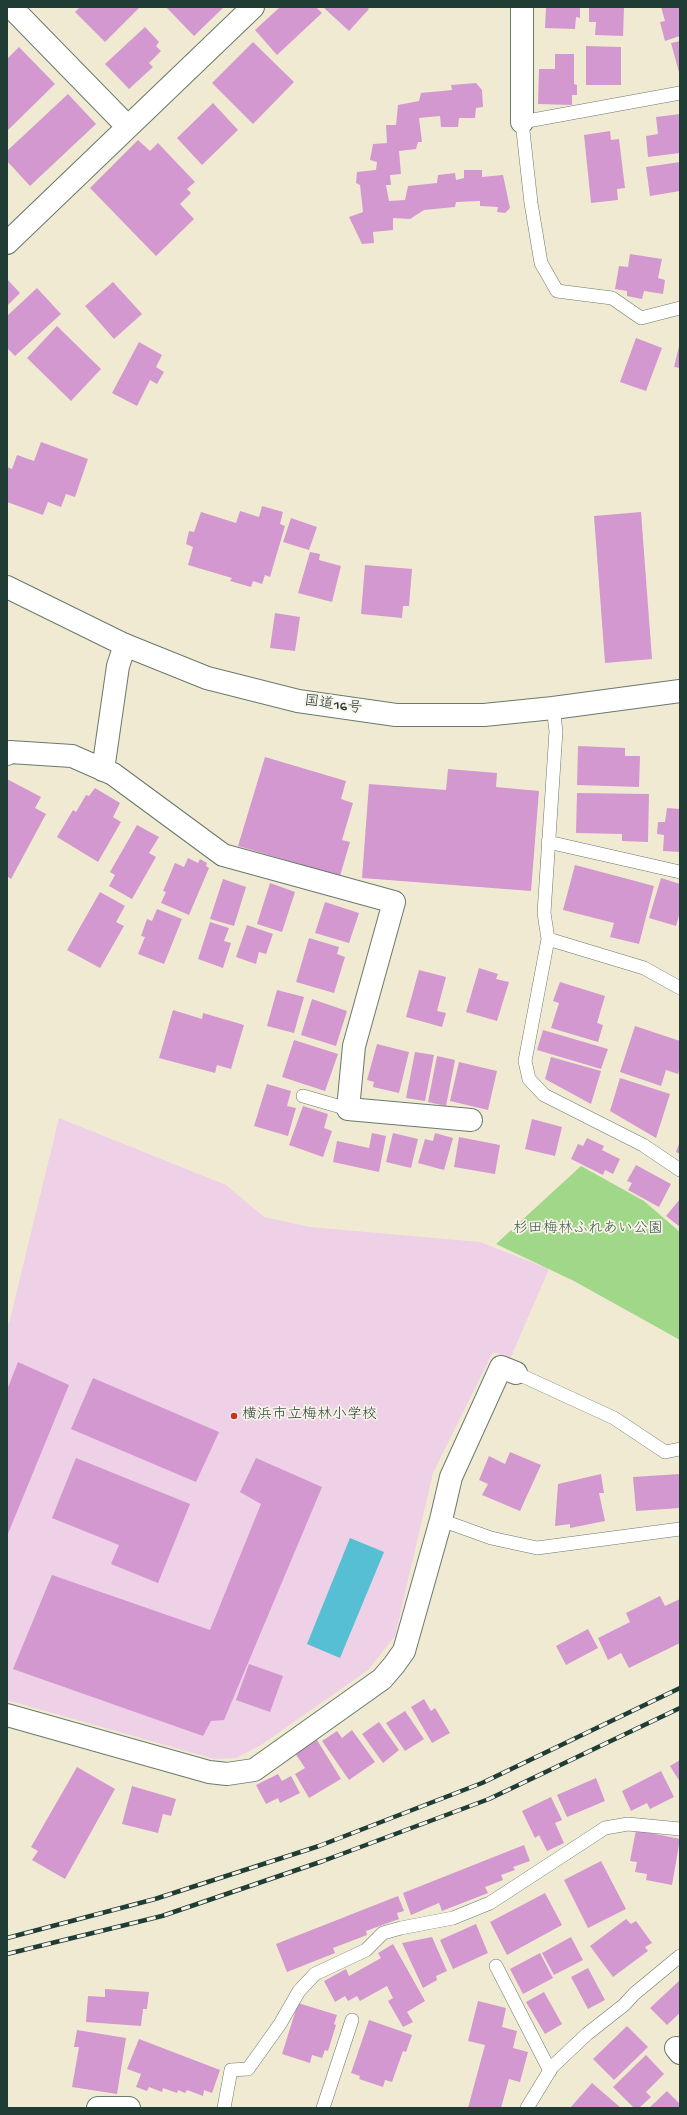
<!DOCTYPE html>
<html>
<head>
<meta charset="utf-8">
<style>
	body { margin:0 }
	#map { position:relative; width:687px; height:2115px; overflow:hidden; background:#f1ead3; font-family:"Gochi Hand",sans-serif }
	canvas { display:block }
	.frame { position:absolute; inset:0; border:8px solid #1f3d34; pointer-events:none }
</style>
</head>
<body>
<div id="map">
<canvas width="687" height="2115"></canvas>
<div class="frame"></div>
</div>
<script>
const ctx = document.querySelector('canvas').getContext('2d');
ctx.lineJoin = 'round';
function fill(path, color) { ctx.fillStyle = color; ctx.fill(path, 'evenodd'); }
function trace(path, color, width, dash) { ctx.strokeStyle = color; ctx.lineWidth = width; ctx.lineCap = dash ? 'butt' : 'round'; ctx.setLineDash(dash || []); ctx.stroke(path); }
function label(font, color, halo, rows, align = 'center') {
  ctx.font = font + ' "Gochi Hand","Klee One",sans-serif'; ctx.lineWidth = 3.5; ctx.setLineDash([]); ctx.textBaseline = 'middle'; ctx.strokeStyle = halo; ctx.fillStyle = color; for (const [text, x, y, turn = 0] of rows) {
    ctx.save(); ctx.translate(x, y); ctx.rotate((+turn || 0) * Math.PI / 180); ctx.textAlign = isNaN(turn) ? turn : align; if (halo) ctx.strokeText(text, 0, 0); ctx.fillText(text, 0, 0); ctx.restore();
  }
}
const built = new Path2D(`
	M59,1118L226,1185L264,1217L310,1227L480,1242L549,1269L510,1359L493,1352L433,1473L395,1636L368,1670L261,1745L236,1758L214,1759L7,1700V1324L9,1323Z`);
const green = new Path2D(`
	M581,1166L644,1201L680,1232V1340L574,1281L496,1244Z`);
const water = new Path2D(`
	M350,1538L384,1552L340,1658L307,1644Z`);
const building = new Path2D(`
	M80,7H140L105,42L75,12Z
	M166,7H224L194,36Z
	M280,7H316L322,13L277,55L255,30Z
	M323,7H367L369,9L349,31Z
	M546,7H580V18L576,17L575,29L545,28Z
	M589,7H624L623,36L595,35L596,22H589Z
	M661,7H680V36L665,41L660,22L665,21Z
	M145,27L159,42L156,46L161,51L149,63L153,67L129,89L105,64Z
	M680,41V76L671,43Z
	M253,42L294,82L253,124L212,83Z
	M586,46L621,47V85H586Z
	M19,47L55,84L7,131V59Z
	M555,54H574V84L577,85V95H572V105L538,104L539,69H555Z
	M476,83L482,90L483,107L476,108L475,118H459L458,127H441L440,116L419,118L422,142H418L416,149L399,151L401,174L390,175L391,185H386L389,201L405,200L408,186L437,183L438,175L455,173L456,180L464,178V170H482V177L503,175L510,208L505,213L497,212L498,207L480,206V201L456,202L455,207L424,210L410,219L393,218V230L373,232L374,243L362,244L349,217L363,212L360,185L356,183L357,172L376,170L377,162L370,160L373,144L387,143L386,125H396L398,105L419,101L421,93L452,90L451,85Z
	M68,94L96,124L30,186L7,161V151Z
	M213,103L238,130L202,165L177,138Z
	M680,114V153L648,157L646,136L658,134L656,117Z
	M610,131L611,140L619,139L625,188L617,189L618,200L591,203L584,135Z
	M138,140L150,151L158,143L195,182L187,189L191,193L180,204L194,219L156,256L90,188Z
	M680,162V191L650,196L646,167Z
	M630,254L662,259L658,278L665,280L663,294L644,291L642,299L627,296V291L615,289L619,266L628,267Z
	M7,279L20,293L7,306Z
	M113,282L142,314L114,339L85,306Z
	M37,288L61,314L15,356L7,348V316Z
	M57,326L101,369L71,401L27,358Z
	M636,338L662,348L646,391L620,382Z
	M139,342L162,355L156,367L164,372L157,384L150,380L137,406L112,393Z
	M680,342V368L674,367Z
	M41,442L88,459L75,497L66,494L61,507L48,502L43,515L7,502V467L12,469L17,455L34,461Z
	M262,506L283,512L280,524L285,526L270,577L265,575L262,584L253,581L251,587L230,581L232,578L188,565L193,547L186,544L189,531L194,532L201,512L236,523L240,511L259,517Z
	M641,512L652,659L605,663L594,516Z
	M291,518L317,527L309,550L283,542Z
	M310,552L320,554L319,560L341,566L332,602L298,593Z
	M365,565L412,569L409,606H403L402,618L361,614Z
	M275,613L300,617L295,651L270,648Z
	M578,746L625,748V756H640L639,787L577,785Z
	M265,757L346,781L341,799L353,803L342,840L350,842L340,876L238,846Z
	M448,769L497,773L496,787L539,791L531,891L362,878L369,784L446,790Z
	M7,779L41,797L35,808L46,814L11,879L7,876Z
	M95,788L120,803L113,817L121,822L98,862L57,837L73,810L76,812L86,795L89,796Z
	M577,793L649,794L648,842L622,841V834L576,833Z
	M667,808L680,809V852L663,851L664,835L657,834L658,822H665Z
	M137,825L159,837L149,853L156,857L132,899L109,886L115,875L110,872Z
	M188,858L198,863L200,859L207,863L206,866L209,868L189,915L161,903L166,892L163,891L175,863L184,867Z
	M575,865L654,886L639,944L610,937L614,923L563,910Z
	M661,878L680,884V912L676,926L649,918Z
	M223,879L246,887L234,926L210,919Z
	M270,883L295,892L282,932L257,924Z
	M100,892L125,906L116,922L124,926L100,968L67,950Z
	M325,902L359,913L349,943L315,933Z
	M157,909L182,919L164,964L138,954L145,937L141,936L147,919L152,921Z
	M210,922L229,928L224,941L231,943L223,968L198,959Z
	M247,925L273,934L266,954L259,952L256,964L236,957Z
	M309,938L339,947L337,954L345,957L334,993L296,982Z
	M479,968L498,974L496,979L509,982L497,1021L466,1012Z
	M419,970L446,977L437,1011L446,1013L442,1027L406,1017Z
	M560,982L605,996L597,1023L603,1025L598,1042L551,1028L559,1003L553,1001Z
	M277,990L304,997L294,1033L267,1026Z
	M312,999L347,1011L336,1046L301,1035Z
	M173,1010L202,1019L203,1013L244,1025L231,1069L217,1065L215,1073L159,1058Z
	M635,1026L680,1041V1067L678,1074L666,1070L661,1086L620,1072Z
	M543,1030L608,1049L601,1069L537,1050Z
	M294,1040L338,1054L325,1091L282,1077Z
	M377,1044L409,1052L399,1093L373,1087L374,1082L367,1080Z
	M415,1052L434,1055L425,1101L406,1098Z
	M437,1056L455,1060L446,1106L428,1102Z
	M551,1057L601,1071L591,1104L545,1079Z
	M459,1062L497,1071L488,1110L450,1101Z
	M620,1078L670,1094L656,1138L610,1111Z
	M267,1084L291,1091L287,1106L296,1108L288,1136L254,1126Z
	M303,1106L328,1114L324,1128L332,1131L323,1157L289,1145Z
	M532,1119L562,1127L555,1156L525,1149Z
	M372,1133L386,1136L379,1172L333,1162L337,1141L369,1148Z
	M393,1133L418,1139L411,1168L386,1162Z
	M435,1133L453,1138L444,1170L418,1163L425,1139L433,1141Z
	M459,1137L500,1145L495,1174L454,1167Z
	M587,1138L604,1146L602,1150L620,1159L613,1174L605,1170L603,1175L571,1159L578,1144L583,1146Z
	M680,1141V1154L676,1152Z
	M636,1165L671,1184L659,1207L628,1190L632,1183L627,1181Z
	M680,1199V1227L666,1216Z
	M18,1362L69,1385L7,1536V1390Z
	M93,1378L219,1432L196,1482L71,1429Z
	M510,1452L541,1465L520,1511L482,1495L488,1484L479,1480L489,1456L505,1464Z
	M76,1458L190,1504L158,1583L111,1564L119,1545L52,1518Z
	M256,1458L322,1487L224,1720L211,1721L203,1736L13,1669L52,1575L210,1630L261,1504L240,1492Z
	M601,1474L604,1493H599L605,1521L570,1528V1524L555,1526L558,1484Z
	M680,1474V1508L636,1511L633,1477Z
	M660,1596L665,1606L680,1599V1643L629,1668L621,1653L608,1660L598,1638L630,1622L626,1613Z
	M588,1629L598,1648L566,1665L556,1646Z
	M249,1664L283,1676L270,1712L236,1700Z
	M424,1699L431,1711L435,1708L450,1733L432,1743L411,1707Z
	M405,1711L424,1739L405,1751L386,1723Z
	M379,1722L399,1750L383,1763L362,1734Z
	M352,1730L375,1762L349,1780L322,1741L337,1731L342,1738Z
	M317,1740L341,1779L309,1798L295,1774L305,1768L295,1753Z
	M680,1760V1782L670,1766Z
	M77,1767L115,1789L65,1879L32,1860L38,1851L31,1847Z
	M661,1771L674,1797L650,1809L647,1803L631,1811L622,1791Z
	M278,1774L282,1781L291,1776L300,1793L280,1803L278,1798L266,1804L256,1785Z
	M596,1778L605,1801L567,1817L557,1795Z
	M132,1786L176,1799L171,1816L163,1814L158,1833L122,1824Z
	M551,1797L562,1820L555,1823L564,1843L547,1851L539,1835L535,1838L522,1811Z
	M636,1830L680,1839L672,1885L646,1880L647,1874L635,1872L637,1862L630,1861Z
	M524,1845L530,1861L513,1867L515,1870L501,1875L503,1880L485,1887L488,1893L442,1911L439,1903L411,1915L403,1893Z
	M601,1861L626,1909L588,1928L564,1880Z
	M545,1893L562,1925L507,1955L490,1922Z
	M398,1896L404,1911L397,1913L399,1919L366,1931L367,1935L333,1948L335,1953L287,1972L276,1944Z
	M626,1919L631,1924L636,1921L652,1943L645,1947L648,1951L613,1977L590,1946Z
	M476,1924L488,1953L453,1969L440,1940Z
	M432,1937L447,1971L436,1976L437,1980L423,1988L402,1943Z
	M571,1937L583,1960L554,1975L542,1953Z
	M393,1944L425,2001L407,2012L413,2022L403,2027L388,2001L393,1998L387,1986L360,2001L357,1996L348,2001L345,1996L335,2002L324,1981L346,1969L349,1976L381,1958L378,1953Z
	M540,1953L553,1978L523,1994L510,1969Z
	M588,1968L605,2000L588,2009L571,1977Z
	M680,1980V2013L667,2025L650,2008Z
	M105,1989L149,1992L147,2009H143L141,2026L86,2022L88,1996L105,1997Z
	M544,1992L562,2024L545,2034L526,2002Z
	M478,2001L506,2008L502,2027L517,2031L513,2048L528,2052L520,2082L509,2079L501,2108H468L485,2045L468,2041Z
	M298,2003L337,2015L334,2024L336,2025L328,2051L325,2050L322,2058L312,2055L310,2063L282,2054Z
	M369,2020L412,2035L406,2052L403,2051L392,2082L385,2080L383,2087L359,2079L360,2076L351,2073Z
	M627,2026L648,2047L614,2080L593,2059Z
	M77,2030L126,2038L117,2094L72,2087L79,2047H74Z
	M139,2039L220,2070L212,2093L204,2090L203,2096L187,2090L185,2093L178,2090L177,2093L163,2088L162,2092L149,2087L147,2091L136,2087L141,2074L127,2069Z
	M646,2055L664,2074L646,2092L651,2097L639,2108H634L613,2087Z
	M592,2083L621,2108H570Z
	M667,2091L680,2104V2108H649Z`);
const service = new Path2D(`
	M680,93L522,122L531,203L541,263L557,291L612,298L641,318L680,308
	M553,708L556,731L544,913L548,939L525,1061L529,1079L544,1095L643,1145L680,1170
	M548,842L680,872
	M548,939L644,968L680,988
	M303,1096L348,1109
	M516,1373L614,1418L665,1452L680,1449
	M441,1520L491,1538L537,1548L680,1529
	M496,1966L550,2071
	M224,2108L231,2070L248,2069L280,2024L299,1991L315,1974L366,1950L383,1933L401,1928L453,1918L490,1903L605,1828L628,1824L680,1829
	M323,2108L352,2020
	M527,2108L552,2067L587,2034L624,2005L634,1994L680,1956`);
const minor = new Path2D(`
	M11,7L127,126
	M522,7V122
	M7,243L253,7
	M7,754L10,752L72,756L113,774L223,855L394,902L354,1046L348,1109L471,1120
	M103,770L118,666L125,645
	M7,1715L209,1772L227,1774L254,1770L382,1679L394,1665L404,1651L441,1520L451,1477L501,1367L516,1373
	M676,2048L680,2053
	M98,2108H129`);
const trunk = new Path2D(`
	M7,587L125,645L207,678L298,701L396,715H484L553,708L680,691`);
const rail = new Path2D(`
	M7,1938L155,1899L319,1846L482,1783L680,1688
	M7,1954L162,1916L323,1861L489,1799L680,1708`);
const markers = [
	[234,1416,4,"#c8321e"]
];
const streetNames = [
	["国道16号",333,706,8]
];
const parkNames = [
	["杉田梅林ふれあい公園",588,1230]
];
const poiNames = [
	["横浜市立梅林小学校",242,1416]
];
fill(built, '#eed0e7');
fill(green, '#a0d789');
fill(water, '#56bfd3');
fill(building, '#d398cf');
trace(service, '#687a6c', 14);
trace(minor, '#687a6c', 24);
trace(trunk, '#687a6c', 24);
trace(service, '#fff', 13);
trace(minor, '#fff', 22);
trace(trunk, '#fff', 22);
trace(rail, '#1f3d34', 4.5);
trace(rail, '#f7f3e8', 3, [9]);
for (const [x, y, r, color] of markers) { const dot = new Path2D(); dot.arc(x, y, r, 0, 2 * Math.PI); ctx.fillStyle = color; ctx.fill(dot); trace(dot, '#f7f3e8', 1.5); }
label('15px', '#1f3d34', '#f7f3e8', streetNames);
label('15px', '#395c45', '#f7f3e8', parkNames);
label('15px', '#1f3d34', '#f7f3e8', poiNames, 'left');
</script>
</body>
</html>
